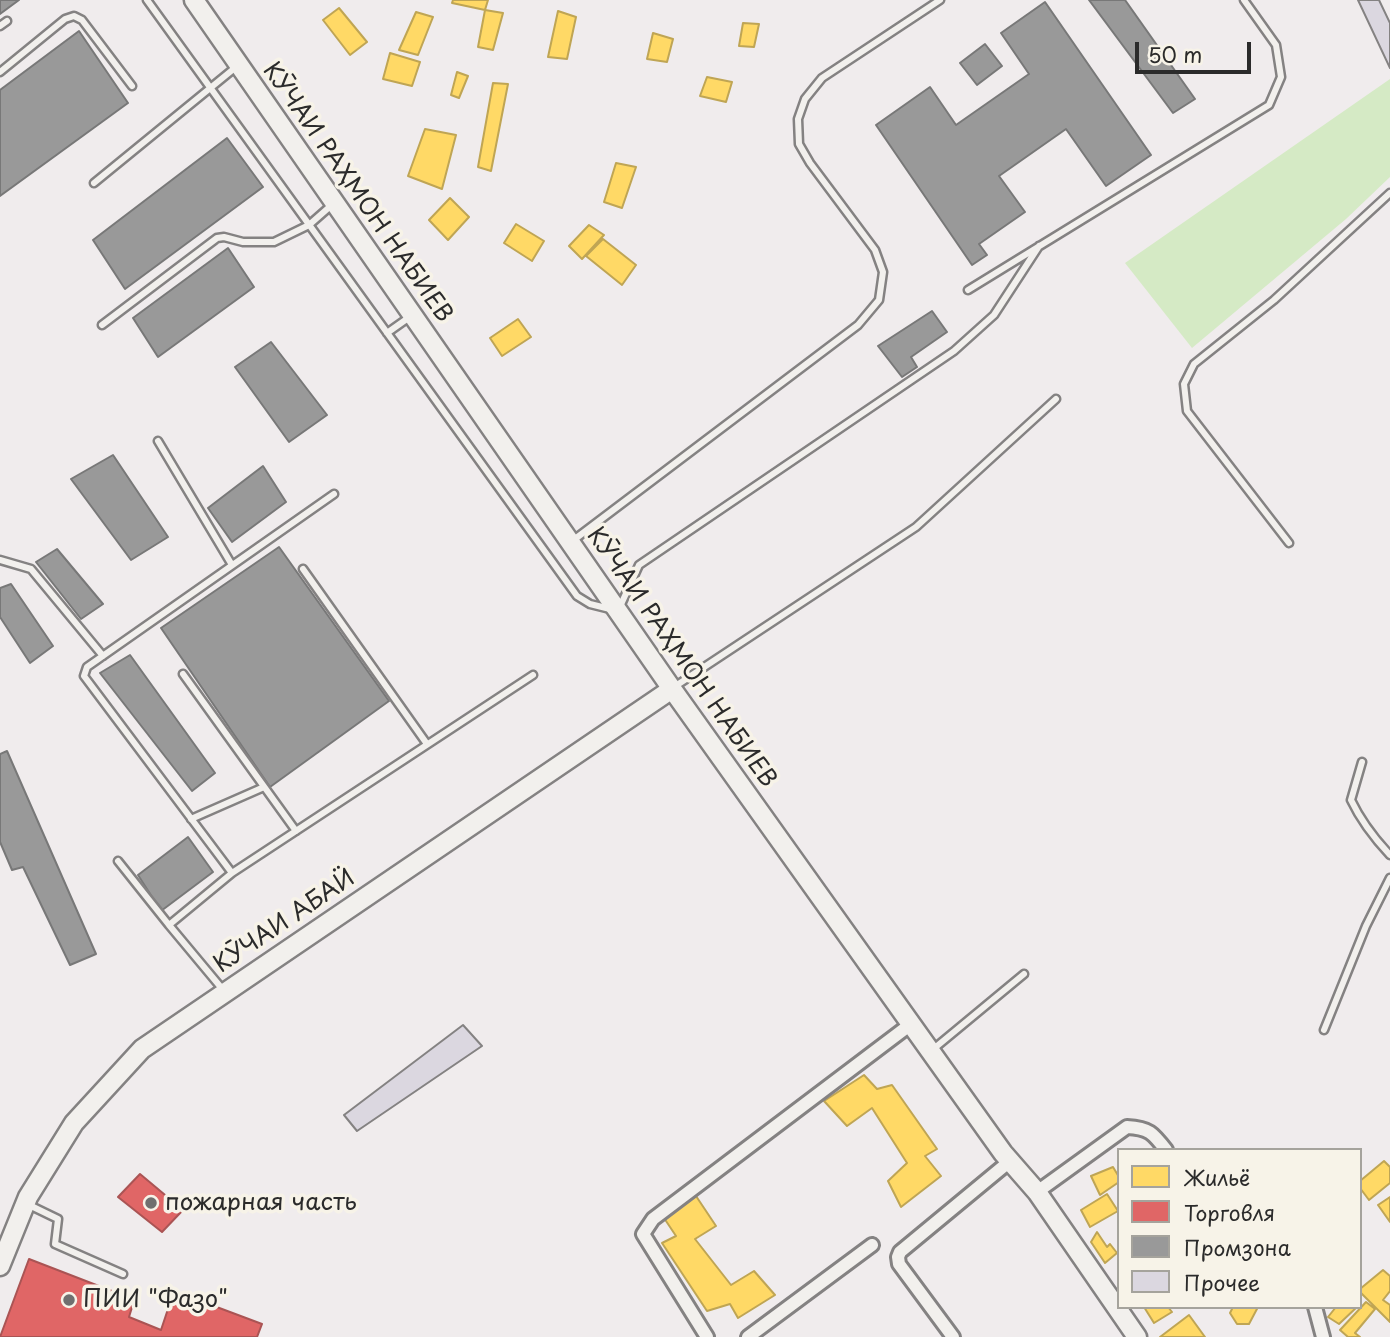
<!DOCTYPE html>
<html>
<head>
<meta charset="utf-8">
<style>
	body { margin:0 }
	#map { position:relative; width:1390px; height:1337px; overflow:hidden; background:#f0eced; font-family:"Playpen Sans",sans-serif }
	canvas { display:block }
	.legend { position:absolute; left:1117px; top:1148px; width:245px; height:161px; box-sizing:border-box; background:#f7f3e8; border:2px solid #a5a39c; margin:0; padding:9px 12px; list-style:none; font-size:21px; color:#2b2b2b }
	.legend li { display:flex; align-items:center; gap:14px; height:35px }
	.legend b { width:35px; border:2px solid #a5a39c }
	.scale { position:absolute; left:1135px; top:42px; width:116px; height:32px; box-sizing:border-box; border:4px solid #2b2b2b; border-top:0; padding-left:9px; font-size:21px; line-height:24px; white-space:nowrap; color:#2b2b2b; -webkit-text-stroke:5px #f7f3e8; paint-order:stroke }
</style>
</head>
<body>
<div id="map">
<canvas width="1390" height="1337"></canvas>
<ul class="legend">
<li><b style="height:19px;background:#ffd966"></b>Жильё</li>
<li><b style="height:19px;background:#e06666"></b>Торговля</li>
<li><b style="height:19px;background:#999"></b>Промзона</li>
<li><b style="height:19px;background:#dbd7e0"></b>Прочее</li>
</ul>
<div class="scale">50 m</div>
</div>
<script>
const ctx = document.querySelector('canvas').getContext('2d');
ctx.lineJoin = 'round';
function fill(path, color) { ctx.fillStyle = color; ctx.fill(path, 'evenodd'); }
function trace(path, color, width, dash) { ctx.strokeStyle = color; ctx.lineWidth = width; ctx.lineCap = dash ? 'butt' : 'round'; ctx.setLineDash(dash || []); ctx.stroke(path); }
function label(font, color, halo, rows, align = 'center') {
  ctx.font = font + ' "Playpen Sans",sans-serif'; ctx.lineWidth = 7; ctx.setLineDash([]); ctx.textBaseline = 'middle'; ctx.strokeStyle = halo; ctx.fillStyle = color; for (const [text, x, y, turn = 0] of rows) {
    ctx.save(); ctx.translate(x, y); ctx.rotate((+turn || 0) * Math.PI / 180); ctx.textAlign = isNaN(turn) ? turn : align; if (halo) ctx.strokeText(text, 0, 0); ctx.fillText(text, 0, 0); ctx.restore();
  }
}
const green = new Path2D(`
	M1390,79V177L1346,219L1192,348L1125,263Z`);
const homes = new Path2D(`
	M453,0H488L485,10L452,3Z
	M339,8L367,42L350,55L323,20Z
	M485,10L503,13L493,50L478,47Z
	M558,11L576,17L567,59L548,57Z
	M416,12L433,17L418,55L399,50Z
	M743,23L759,24L754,47L739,46Z
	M653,33L673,39L667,62L647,59Z
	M390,53L420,62L412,86L383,79Z
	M457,72L468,76L459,98L451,95Z
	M707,77L732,82L726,102L700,96Z
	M493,83L508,84L491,171L478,167Z
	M425,129L456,135L442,189L408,176Z
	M616,163L636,167L622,208L604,202Z
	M450,198L469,217L448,240L429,220Z
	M516,224L544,241L532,261L504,243Z
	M589,225L604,235L582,259L569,246Z
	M603,239L636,265L622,285L586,256Z
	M518,319L531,337L502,356L490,338Z
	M864,1075L877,1089L892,1085L937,1149L925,1156L941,1176L901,1207L888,1181L907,1163L872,1108L847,1126L824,1101Z
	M1384,1161L1390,1167V1183L1369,1200L1360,1188V1181Z
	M1113,1167L1119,1177V1182L1100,1195L1091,1176Z
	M1107,1194L1118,1211L1090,1227L1081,1210Z
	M696,1196L716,1226L695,1239L731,1285L754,1271L775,1295L738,1318L730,1304L707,1311L662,1243L676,1236L664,1218Z
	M1390,1197V1222L1378,1205Z
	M1097,1232L1107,1247L1110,1244L1117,1253L1105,1263L1091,1242Z
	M1383,1270L1390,1276V1291L1383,1300L1390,1305V1322L1360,1292V1289Z
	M1366,1302L1375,1309L1355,1333L1360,1337H1348L1340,1330Z
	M1144,1307H1168L1172,1312L1154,1323Z
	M1233,1307H1258L1249,1324H1237L1230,1313Z
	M1336,1307H1357L1339,1324L1328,1317Z
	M1189,1315L1205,1337H1160Z`);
const shops = new Path2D(`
	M140,1174L183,1210L162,1232L118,1197Z
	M29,1259L117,1293L116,1296L133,1304L129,1317L161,1330L174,1291L262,1324L257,1337H0Z`);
const industry = new Path2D(`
	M0,0H19L0,14Z
	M1089,0H1125L1195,99L1173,113Z
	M1045,2L1151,155L1106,186L1066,129L999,176L1025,212L979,244L987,255L972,265L876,125L930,87L956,125L1029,74L1001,33Z
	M79,31L128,103L0,196V90Z
	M985,44L1002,66L977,85L960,63Z
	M227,138L263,187L125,289L93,240Z
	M228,248L254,287L158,357L133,318Z
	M932,311L947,332L911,357L917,367L902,377L878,346Z
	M271,342L327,415L289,442L235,367Z
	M113,455L168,537L131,560L71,479Z
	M263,466L286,502L232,542L208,508Z
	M279,547L389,701L270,787L161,628Z
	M57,549L103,604L81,619L36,562Z
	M11,584L53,646L30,663L0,617V588Z
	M130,655L215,773L192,791L100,673Z
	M7,751L96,954L70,965L23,867L12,870L0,842V754Z
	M188,837L213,872L161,911L138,875Z`);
const building = new Path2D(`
	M1358,0H1379L1390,23V68Z
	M463,1025L482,1046L357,1131L344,1115Z`);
const lane = new Path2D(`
	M147,0L577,596L590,604L618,611L639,565L954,351L994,315L1039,246
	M0,26L7,21
	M0,72L65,19L74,16L82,20L132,86
	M94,183L236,67
	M968,290L1269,105L1281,77L1276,45L1244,0
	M102,325L217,238L224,237L243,242H274L309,225L334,203
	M387,333L411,316
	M158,441L232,565
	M571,542L858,325L879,300L883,272L875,250L810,163L799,144L798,119L805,99L822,78L940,0
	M1289,543L1187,411L1184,384L1194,364L1274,300L1390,193
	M0,560L31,569L103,656
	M303,569L427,744
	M183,674L296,831
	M674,687L916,527L1056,399
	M1362,762L1351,800C1361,821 1374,838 1390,855
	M191,819L264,787
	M118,861L169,925
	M232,873L84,676L87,667L334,494
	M224,991L169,925L232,873L533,675
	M1324,1030L1366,926L1390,878
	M931,1051L1024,974
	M27,1204L58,1219L55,1244L123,1274`);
const street = new Path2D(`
	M1037,1192L1127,1127C1149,1128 1153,1133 1166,1150
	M1315,1307L1323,1337
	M707,1337L643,1234L653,1219L911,1024
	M748,1337L872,1245
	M953,1337L899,1264L898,1257L900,1252L1010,1161`);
const secondary = new Path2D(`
	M194,0L672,689L1003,1153L1037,1192L1137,1337
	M0,1266L28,1197L74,1123L142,1049L672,689`);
const markers = [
	[151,1203,7,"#706f6f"],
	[69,1300,7,"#706f6f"]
];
const streetNames = [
	["КӮЧАИ РАҲМОН НАБИЕВ",357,193,55],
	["КӮЧАИ РАҲМОН НАБИЕВ",681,658,55],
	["КӮЧАИ АБАӢ",285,922,-34]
];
const poiNames = [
	["пожарная часть",165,1203],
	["ПИИ \"Фазо\"",83,1300]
];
fill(green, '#d5eac5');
fill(homes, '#ffd966');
trace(homes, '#bfa554', 2);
fill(shops, '#e06666');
trace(shops, '#aa5454', 2);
fill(industry, '#999');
trace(industry, '#787878', 2);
fill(building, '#dbd7e0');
trace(building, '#848282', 2);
trace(lane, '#848282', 11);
trace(street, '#848282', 18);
trace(secondary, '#848282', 23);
trace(lane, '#f2f0ed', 6);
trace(street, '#f2f0ed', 12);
trace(secondary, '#f2f0ed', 18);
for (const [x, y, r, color] of markers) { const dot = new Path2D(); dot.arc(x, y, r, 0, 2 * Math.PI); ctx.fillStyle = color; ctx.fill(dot); trace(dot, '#f7f3e8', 2.5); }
label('24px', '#2b2b2b', '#f7f3e8', streetNames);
label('24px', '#2b2b2b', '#f7f3e8', poiNames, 'left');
</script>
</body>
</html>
